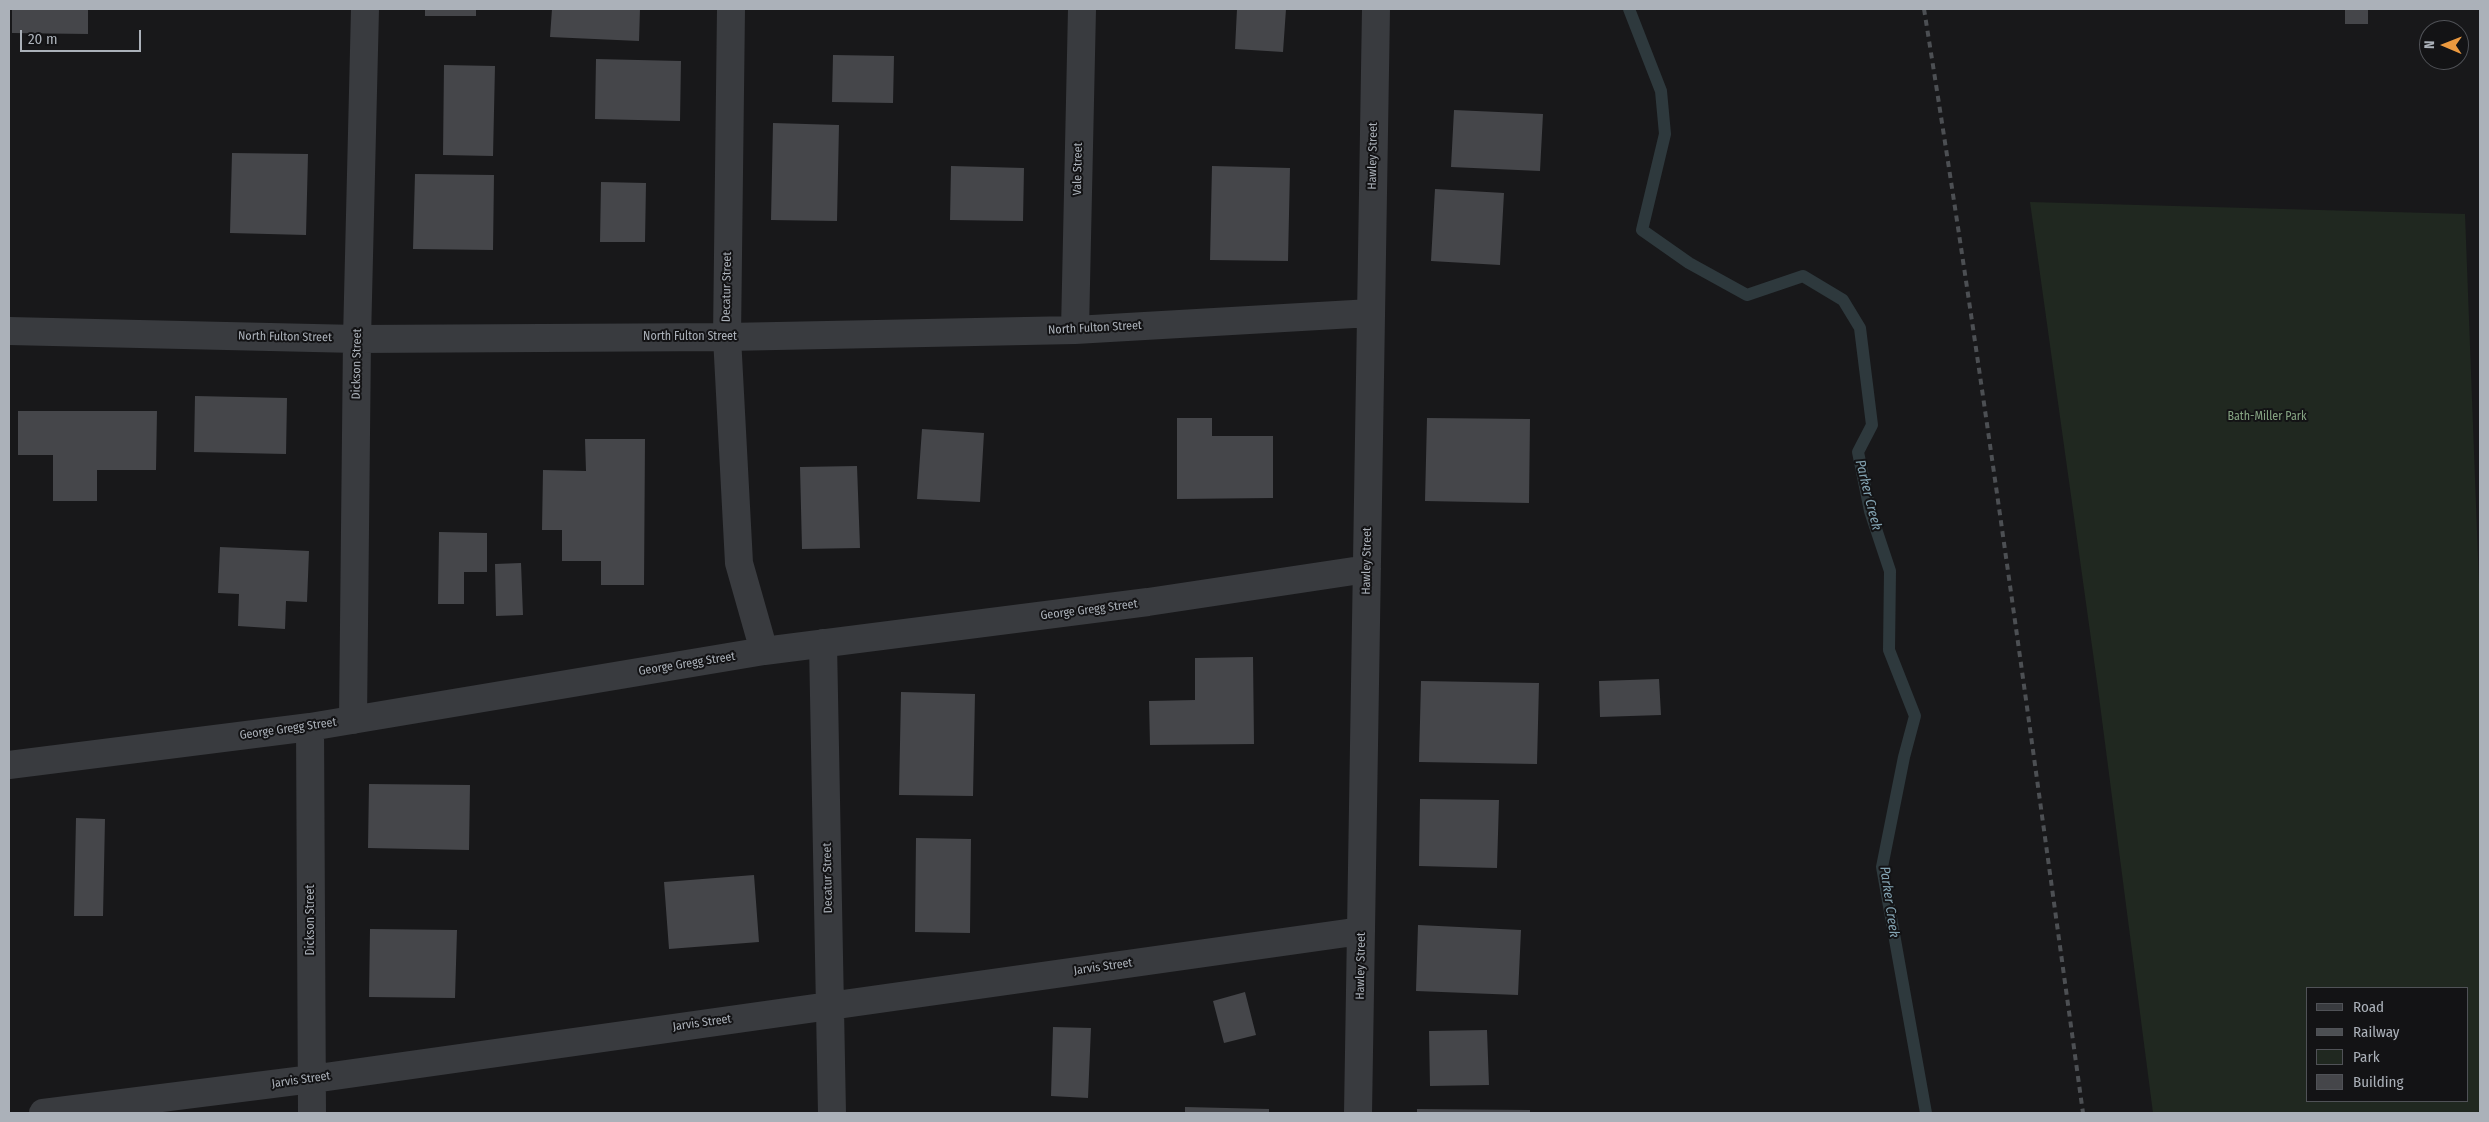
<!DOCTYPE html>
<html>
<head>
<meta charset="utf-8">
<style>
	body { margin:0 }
	#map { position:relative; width:2489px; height:1122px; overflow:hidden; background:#18181a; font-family:"Fira Sans Condensed",sans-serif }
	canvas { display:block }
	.frame { position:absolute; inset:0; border:10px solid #abb1b9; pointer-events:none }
	.legend { position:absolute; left:2306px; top:987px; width:162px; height:115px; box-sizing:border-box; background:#131315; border:1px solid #505257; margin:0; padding:6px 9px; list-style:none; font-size:15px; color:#abb1b9 }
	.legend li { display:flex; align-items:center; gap:10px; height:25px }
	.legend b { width:25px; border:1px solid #505257 }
	.north { position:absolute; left:2419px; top:20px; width:50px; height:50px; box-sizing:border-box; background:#131315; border:1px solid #505257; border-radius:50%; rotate:271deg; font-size:14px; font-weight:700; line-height:20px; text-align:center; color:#abb1b9 }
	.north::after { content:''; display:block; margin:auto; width:18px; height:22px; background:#eb993f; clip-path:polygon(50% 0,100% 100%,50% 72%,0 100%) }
	.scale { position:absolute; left:20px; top:30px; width:121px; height:22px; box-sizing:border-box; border:2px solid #abb1b9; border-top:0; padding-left:6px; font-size:15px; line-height:18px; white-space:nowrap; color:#abb1b9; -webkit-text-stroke:4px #131315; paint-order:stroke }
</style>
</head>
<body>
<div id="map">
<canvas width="2489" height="1122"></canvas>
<div class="frame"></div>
<ul class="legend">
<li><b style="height:6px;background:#393b3f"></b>Road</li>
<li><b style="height:6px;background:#4c4f53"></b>Railway</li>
<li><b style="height:14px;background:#202820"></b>Park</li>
<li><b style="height:14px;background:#45464a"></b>Building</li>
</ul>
<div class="north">N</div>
<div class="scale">20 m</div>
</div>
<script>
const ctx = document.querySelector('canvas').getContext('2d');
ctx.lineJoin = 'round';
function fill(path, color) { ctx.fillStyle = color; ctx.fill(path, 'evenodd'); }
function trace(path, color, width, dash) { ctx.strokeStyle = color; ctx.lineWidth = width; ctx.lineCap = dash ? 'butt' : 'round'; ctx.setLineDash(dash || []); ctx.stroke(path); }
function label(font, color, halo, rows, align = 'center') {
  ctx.font = font + ' "Fira Sans Condensed",sans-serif'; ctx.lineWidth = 4; ctx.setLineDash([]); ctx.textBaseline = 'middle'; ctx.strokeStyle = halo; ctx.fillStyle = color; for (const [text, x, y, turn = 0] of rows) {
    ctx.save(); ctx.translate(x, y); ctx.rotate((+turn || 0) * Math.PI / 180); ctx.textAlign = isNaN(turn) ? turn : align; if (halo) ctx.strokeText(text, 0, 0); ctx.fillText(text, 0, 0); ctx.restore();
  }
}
const green = new Path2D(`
	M2030,202L2465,214L2480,611V1113H2153L2098,689ZM2308,988H2468V1101H2308Z`);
const stream = new Path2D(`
	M1629,9L1661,91L1665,134L1642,230L1689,263L1747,295L1803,276L1843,300L1860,328L1872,425L1858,452L1870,511L1890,571L1889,650L1915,716L1904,757L1882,867L1926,1113`);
const building = new Path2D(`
	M12,9H88V34L12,33Z
	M425,9H476V16H425Z
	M552,9H640L639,41L550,37Z
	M1237,9H1286L1283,52L1235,49Z
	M2345,9H2368V24H2345Z
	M833,55L894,56L893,103L832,102Z
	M596,59L681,61L680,121L595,119Z
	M444,65L495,66L493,156L443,155Z
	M1454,110L1543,114L1540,171L1451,167Z
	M773,123L839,125L837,221L771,220Z
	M232,153L308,154L306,235L230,233Z
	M951,166L1024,168L1023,221L950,220Z
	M1212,166L1290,168L1288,261L1210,260Z
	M415,174L494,175L493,250L413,249Z
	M601,182L646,183L645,242H600Z
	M1435,189L1504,193L1500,265L1431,261Z
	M195,396L287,398L286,454L194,452Z
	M18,411H157L156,470H97V501H53V455H18Z
	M1177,418H1212V436H1273V498L1177,499Z
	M1427,418L1530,419L1529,503L1425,501Z
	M922,429L984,433L980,502L917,499Z
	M585,439H645L644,585H601V561H562V530H542L543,470L586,471Z
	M857,466L860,548L802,549L800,467Z
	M439,532L487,533V572H464V604H438Z
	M220,547L309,551L307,602L286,601L285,629L238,626L239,594L218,593Z
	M521,563L523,615L496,616L495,564Z
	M1253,657L1254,744L1150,745L1149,701L1195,700V658Z
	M1659,679L1661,715L1600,717L1599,681Z
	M1421,681L1539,683L1537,764L1419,762Z
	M901,692L975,694L973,796L899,795Z
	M369,784L470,785L469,850L368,848Z
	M1420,799L1499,800L1497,868L1419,866Z
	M76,818L105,819L103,916H74Z
	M916,838L971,839L970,933L915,932Z
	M754,875L759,942L669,949L664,882Z
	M1418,925L1521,930L1518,995L1416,991Z
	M370,929L457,930L455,998L369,997Z
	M1245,992L1256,1035L1224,1043L1213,1001Z
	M1053,1027L1091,1028L1088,1098L1051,1096Z
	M1487,1030L1489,1085L1430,1086L1429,1031Z
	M1185,1107L1269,1109V1113H1185Z
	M1417,1109L1530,1110V1113H1417Z`);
const minor = new Path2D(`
	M731,9L727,337L739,563L764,651
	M1075,330L1082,9
	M9,331L357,339L727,337L1075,330L1371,313
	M823,643L832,1113
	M353,720L357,339L365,9
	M310,727L312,1113
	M9,765L310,727L764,651L1148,602L1367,569
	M43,1113L312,1079L1361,931
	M1358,1113L1376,9`);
const rail = new Path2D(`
	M1924,9C1983,376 2032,745 2083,1113`);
const streetNames = [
	["Hawley Street",1373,156,-89],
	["Vale Street",1078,169,-89],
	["Decatur Street",727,287,-89],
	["North Fulton Street",1095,328,-3],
	["North Fulton Street",285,337,1],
	["North Fulton Street",690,337],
	["Dickson Street",357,364,-89],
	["Hawley Street",1367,561,-89],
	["George Gregg Street",1089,610,-7],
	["George Gregg Street",687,664,-9],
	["George Gregg Street",288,729,-8],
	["Decatur Street",828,878,-91],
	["Dickson Street",311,920,-90],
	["Hawley Street",1361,966,-89],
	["Jarvis Street",1103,967,-8],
	["Jarvis Street",702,1023,-8],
	["Jarvis Street",301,1080,-8]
];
const parkNames = [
	["Bath-Miller Park",2267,417]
];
const waterNames = [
	["Parker Creek",1868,495,76],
	["Parker Creek",1889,902,82]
];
fill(green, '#202820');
trace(stream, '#2e393d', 12);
fill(building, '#45464a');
trace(minor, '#393b3f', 28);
trace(rail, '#4c4f53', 4, [6, 5]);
label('12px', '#abb1b9', '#131315', streetNames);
label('12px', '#85a382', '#131315', parkNames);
label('italic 14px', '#83a3b2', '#131315', waterNames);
</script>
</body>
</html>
